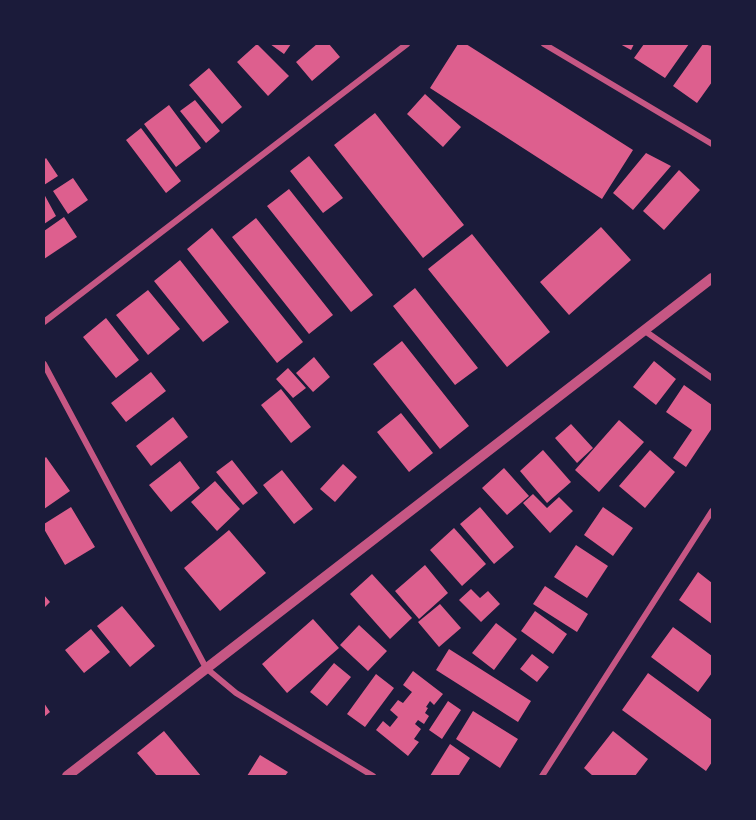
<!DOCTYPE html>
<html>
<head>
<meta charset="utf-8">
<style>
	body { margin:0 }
	#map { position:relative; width:756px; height:820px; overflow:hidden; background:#1b1b3a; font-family:Helvetica,sans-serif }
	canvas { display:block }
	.frame { position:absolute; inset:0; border:45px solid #1b1b3a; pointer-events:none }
</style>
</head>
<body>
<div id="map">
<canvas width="756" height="820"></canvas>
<div class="frame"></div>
</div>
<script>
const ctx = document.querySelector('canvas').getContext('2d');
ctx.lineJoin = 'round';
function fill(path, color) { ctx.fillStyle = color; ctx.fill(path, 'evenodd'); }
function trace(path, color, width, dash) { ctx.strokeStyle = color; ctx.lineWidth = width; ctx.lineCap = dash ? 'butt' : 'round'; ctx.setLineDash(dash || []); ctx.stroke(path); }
const building = new Path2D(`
	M257,44L289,76L268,96L237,62Z
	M270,44H291L284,54Z
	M317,44H329L340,57L312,81L296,62Z
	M458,44H466L633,150L602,199L430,88Z
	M620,44H634L631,50Z
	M644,44H689L665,78L634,58Z
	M703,44L712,46V82L697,103L673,86Z
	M209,68L242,107L222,124L189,85Z
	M425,94L461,127L443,147L407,114Z
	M195,100L220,131L206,143L180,111Z
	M169,105L201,148L176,167L144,124Z
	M375,113L464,225L423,258L334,145Z
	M141,128L181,181L166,193L126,140Z
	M646,153L671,166L633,210L613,193Z
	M309,156L343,198L323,213L290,171Z
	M46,158L58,176L44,185V160Z
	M679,170L700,190L664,230L643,211Z
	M73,178L88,200L68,214L53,191Z
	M289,189L373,295L351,312L267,206Z
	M44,194L56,216L44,224Z
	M64,217L77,237L44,259V231Z
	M256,218L333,315L309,334L232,237Z
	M601,227L631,260L569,315L540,282Z
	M212,228L303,342L277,363L187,249Z
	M472,234L550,332L507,367L428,269Z
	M180,260L229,322L203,342L154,281Z
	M415,288L478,368L455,385L393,306Z
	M148,290L180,329L148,355L116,315Z
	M106,318L139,360L116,378L83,337Z
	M402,341L469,426L440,449L373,364Z
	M314,357L330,377L313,392L296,373Z
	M654,361L676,379L656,405L633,387Z
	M288,368L306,388L293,398L276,379Z
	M151,372L166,391L126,422L111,403Z
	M684,385L712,405V428L686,467L673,458L692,430L666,412Z
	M281,389L311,427L291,443L261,405Z
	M401,413L433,453L409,472L377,432Z
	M173,417L188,437L151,466L136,446Z
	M619,420L644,442L599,492L575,470Z
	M571,424L593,448L577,463L555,438Z
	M543,450L571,482L547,503L520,471Z
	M650,450L675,472L645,508L619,486Z
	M46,457L70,491L44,509V459Z
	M232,460L258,493L243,505L216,472Z
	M180,461L200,488L171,512L149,485Z
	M343,464L357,477L335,502L320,489Z
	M504,468L529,496L507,515L482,488Z
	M282,470L313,509L294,524L263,485Z
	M215,481L240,509L217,531L191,502Z
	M533,494L547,508L559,497L573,511L550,533L523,503Z
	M71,507L95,547L65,565L44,529V524Z
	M480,507L514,547L494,564L460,524Z
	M603,507L633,528L613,556L584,535Z
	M454,528L486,564L462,586L430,550Z
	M229,530L266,573L220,611L184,568Z
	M576,545L608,566L587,598L554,577Z
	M425,565L448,593L419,619L395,591Z
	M698,572L712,583V624L679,600Z
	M372,574L412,618L390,639L350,594Z
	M545,586L588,614L577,632L533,604Z
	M471,589L480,598L488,591L500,604L481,622L459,600Z
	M44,595L50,602L44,608Z
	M440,604L461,628L439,647L418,622Z
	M122,606L155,646L130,667L97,626Z
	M535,611L567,634L553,654L521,631Z
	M313,619L339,648L287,693L262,664Z
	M496,623L517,639L494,670L472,653Z
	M359,625L387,651L368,671L340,645Z
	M673,627L712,656V673L698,692L651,657Z
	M91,629L110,652L84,673L65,650Z
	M449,649L531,701L518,722L436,670Z
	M532,654L549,667L537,682L520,669Z
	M334,663L351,677L327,706L310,692Z
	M413,671L443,694L434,705L430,701L426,707L428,708L425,713L429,716L424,724L418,720L415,724L421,729L414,739L419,742L408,756L376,730L383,721L390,727L398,717L390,710L398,700L403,703L412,692L403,685Z
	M648,673L712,720V762L706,771L622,710Z
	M376,674L394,688L365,727L347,714Z
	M448,701L461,710L442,739L429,730Z
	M44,703L50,712L44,717Z
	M473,711L518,739L500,768L456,739Z
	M164,731L201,776H157L137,753Z
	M613,731L648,759L635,776H593L584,768Z
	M450,744L470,758L459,775L462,776H430Z
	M260,755L288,772L285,776H247Z`);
const minor = new Path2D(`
	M544,44L712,144
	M44,322L407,44
	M645,331L712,378
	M44,364L206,668L236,693L373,776
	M542,776L712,511`);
const tertiary = new Path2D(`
	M67,776L712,278`);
fill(building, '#dd5f8e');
trace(minor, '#c65784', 6);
trace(tertiary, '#c65784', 10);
</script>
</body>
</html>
